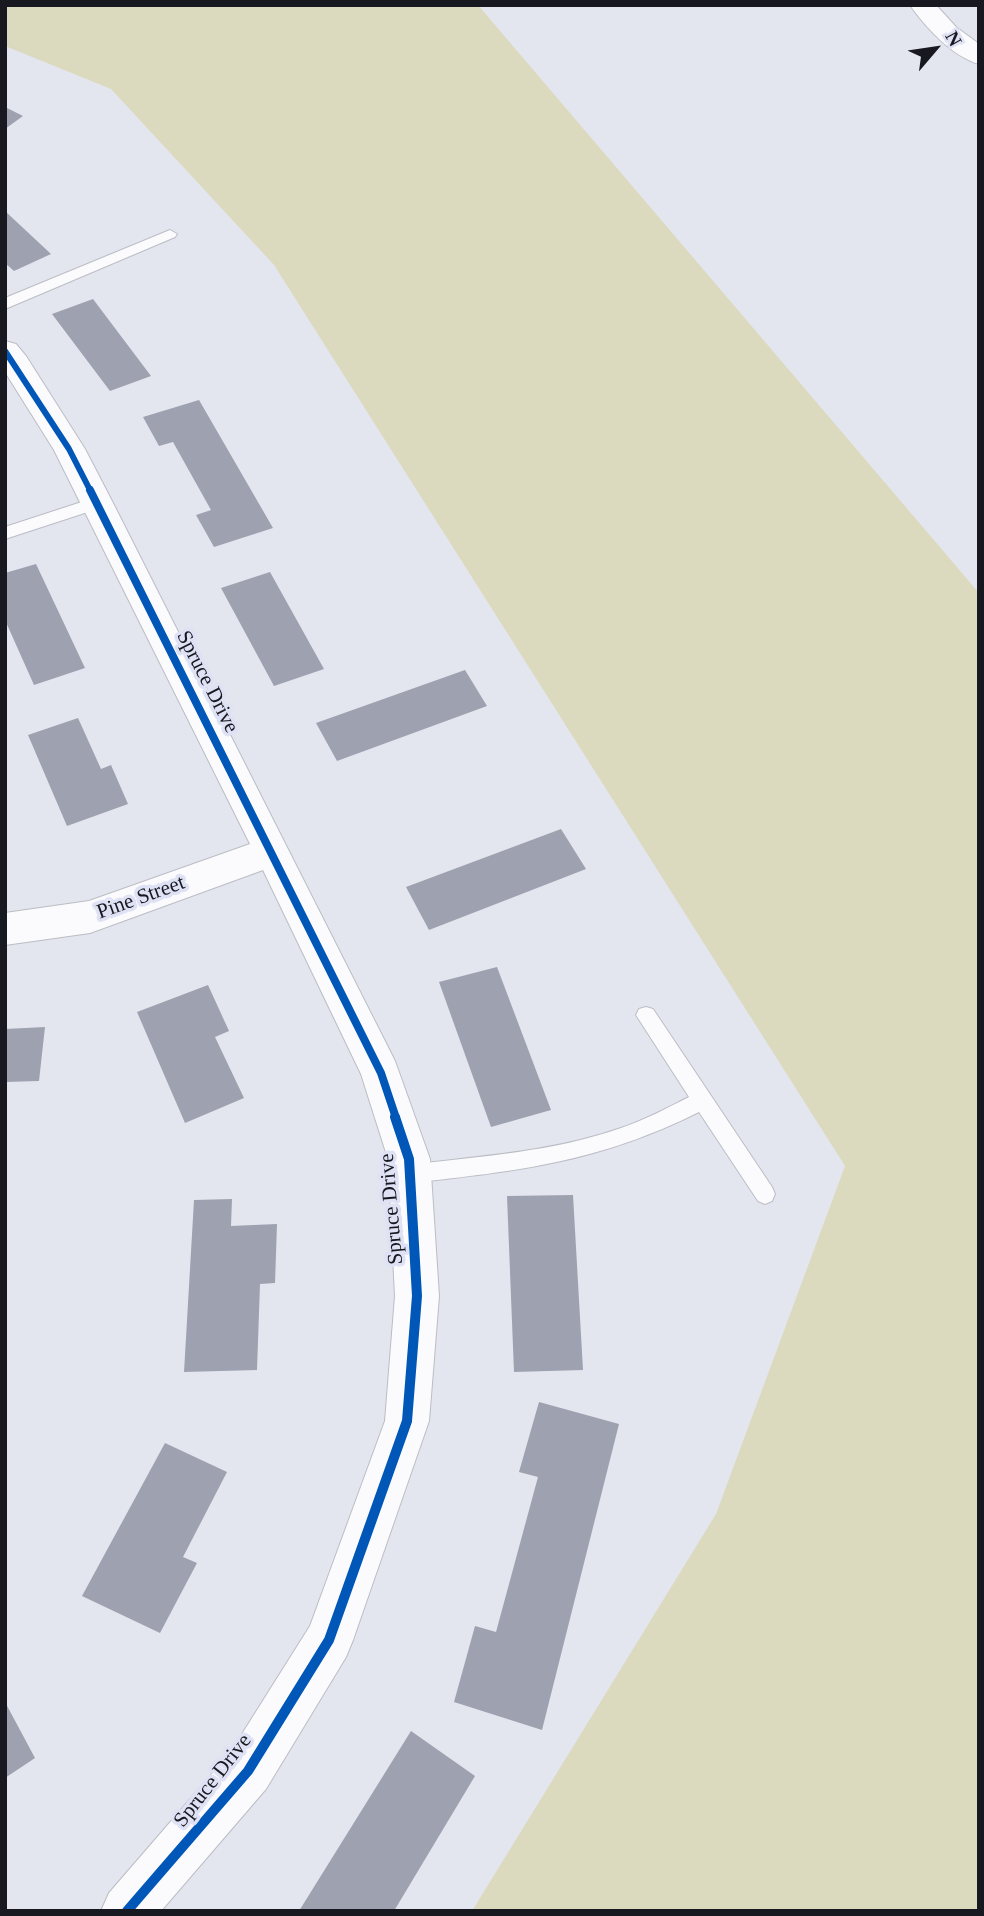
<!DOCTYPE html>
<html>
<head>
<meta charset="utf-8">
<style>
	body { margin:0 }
	#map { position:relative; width:984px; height:1916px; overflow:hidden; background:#e3e6ef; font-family:Georgia,serif }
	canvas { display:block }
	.frame { position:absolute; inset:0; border:7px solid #181920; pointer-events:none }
	.north { position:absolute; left:900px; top:14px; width:70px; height:70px; -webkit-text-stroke:5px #dee2f4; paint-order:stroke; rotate:61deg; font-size:19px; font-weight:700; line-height:28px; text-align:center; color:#181920 }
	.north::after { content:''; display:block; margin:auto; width:24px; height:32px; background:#181920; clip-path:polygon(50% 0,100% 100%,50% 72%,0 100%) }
</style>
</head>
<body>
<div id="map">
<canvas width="984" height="1916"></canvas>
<div class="frame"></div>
<div class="north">N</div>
</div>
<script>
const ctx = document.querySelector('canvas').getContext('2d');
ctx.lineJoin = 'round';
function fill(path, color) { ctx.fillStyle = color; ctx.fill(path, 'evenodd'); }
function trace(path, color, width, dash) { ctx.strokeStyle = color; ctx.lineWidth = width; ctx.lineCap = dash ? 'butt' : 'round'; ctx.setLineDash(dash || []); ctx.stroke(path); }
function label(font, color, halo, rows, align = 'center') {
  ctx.font = font + ' Georgia,serif'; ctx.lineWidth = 7; ctx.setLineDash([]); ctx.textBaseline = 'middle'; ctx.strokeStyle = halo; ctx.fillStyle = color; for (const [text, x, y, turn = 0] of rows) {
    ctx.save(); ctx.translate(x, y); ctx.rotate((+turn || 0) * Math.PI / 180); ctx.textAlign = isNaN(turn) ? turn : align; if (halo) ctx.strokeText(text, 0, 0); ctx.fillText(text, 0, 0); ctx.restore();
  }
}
const green = new Path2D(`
	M5,5H478L979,593V1911H472L716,1514L845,1166L274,265L111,89L5,46Z`);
const building = new Path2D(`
	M5,107L23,116L5,129Z
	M5,211L51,254L14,271L5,263Z
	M93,299L151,376L110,391L52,314Z
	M199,400L273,528L214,547L196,515L211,510L173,442L159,446L143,417Z
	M36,564L85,668L34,685L5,620V573Z
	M270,572L324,669L274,686L221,588Z
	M465,670L487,706L337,761L316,723Z
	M78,718L101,769L111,765L128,804L67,826L28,735Z
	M561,829L586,869L429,930L406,887Z
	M497,967L551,1110L491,1127L439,982Z
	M208,985L229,1031L215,1037L244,1098L185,1123L137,1012Z
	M45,1027L39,1081L5,1082V1029Z
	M573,1195L583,1370L514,1372L507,1196Z
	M232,1199L231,1226L277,1224L275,1283L260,1284L257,1370L184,1372L194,1200Z
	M539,1402L619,1424L542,1730L454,1702L475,1626L496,1632L538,1477L519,1472Z
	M165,1443L227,1472L183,1557L197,1563L160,1633L82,1596Z
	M5,1702L35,1758L5,1778Z
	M411,1731L475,1776L394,1911H299Z`);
const service = new Path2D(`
	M170,230L177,234L175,237L5,309V298Z
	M97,497L105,503L103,507L5,539V527Z
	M646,1007L653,1009L772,1187L775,1194L772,1201L765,1204L758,1201L699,1112C599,1162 519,1171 410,1183L403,1181L400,1174L403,1167L410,1165C481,1156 553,1152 621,1128C645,1120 667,1108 689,1097L636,1015L639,1009Z`);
const minor = new Path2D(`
	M910,5H936L956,27L979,44V64C953,57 925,27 910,5Z
	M5,341L16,344L26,356L85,449L113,503L395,1061L430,1159L439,1296L429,1421L353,1640L346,1657L266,1789L161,1911H101L109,1893L230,1753L310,1626L385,1421L395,1296L388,1159L361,1074L263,870L90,933L5,945V913L89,901L250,844L54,450L5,372Z`);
const cyclewayFar2 = new Path2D(`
	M5,351L69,449L91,492`);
const cyclewayFar1 = new Path2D(`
	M90,490L381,1073L396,1118`);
const cycleway = new Path2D(`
	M127,1911L248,1771L329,1640L407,1421L417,1296L409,1159L395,1117`);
const streetNames = [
	["Spruce Drive",207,682,63],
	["Pine Street",141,898,-20],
	["Spruce Drive",392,1209,-95],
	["Spruce Drive",213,1781,-52]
];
fill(green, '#dcdabe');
fill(building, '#9ea1af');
trace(service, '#bbbdc5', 2);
trace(minor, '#bbbdc5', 2);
fill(service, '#fbfbfd');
fill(minor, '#fbfbfd');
trace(cyclewayFar2, '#0057b8', 6);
trace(cyclewayFar1, '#0057b8', 8);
trace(cycleway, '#0057b8', 10);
label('21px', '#181920', '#dee2f4', streetNames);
</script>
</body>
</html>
